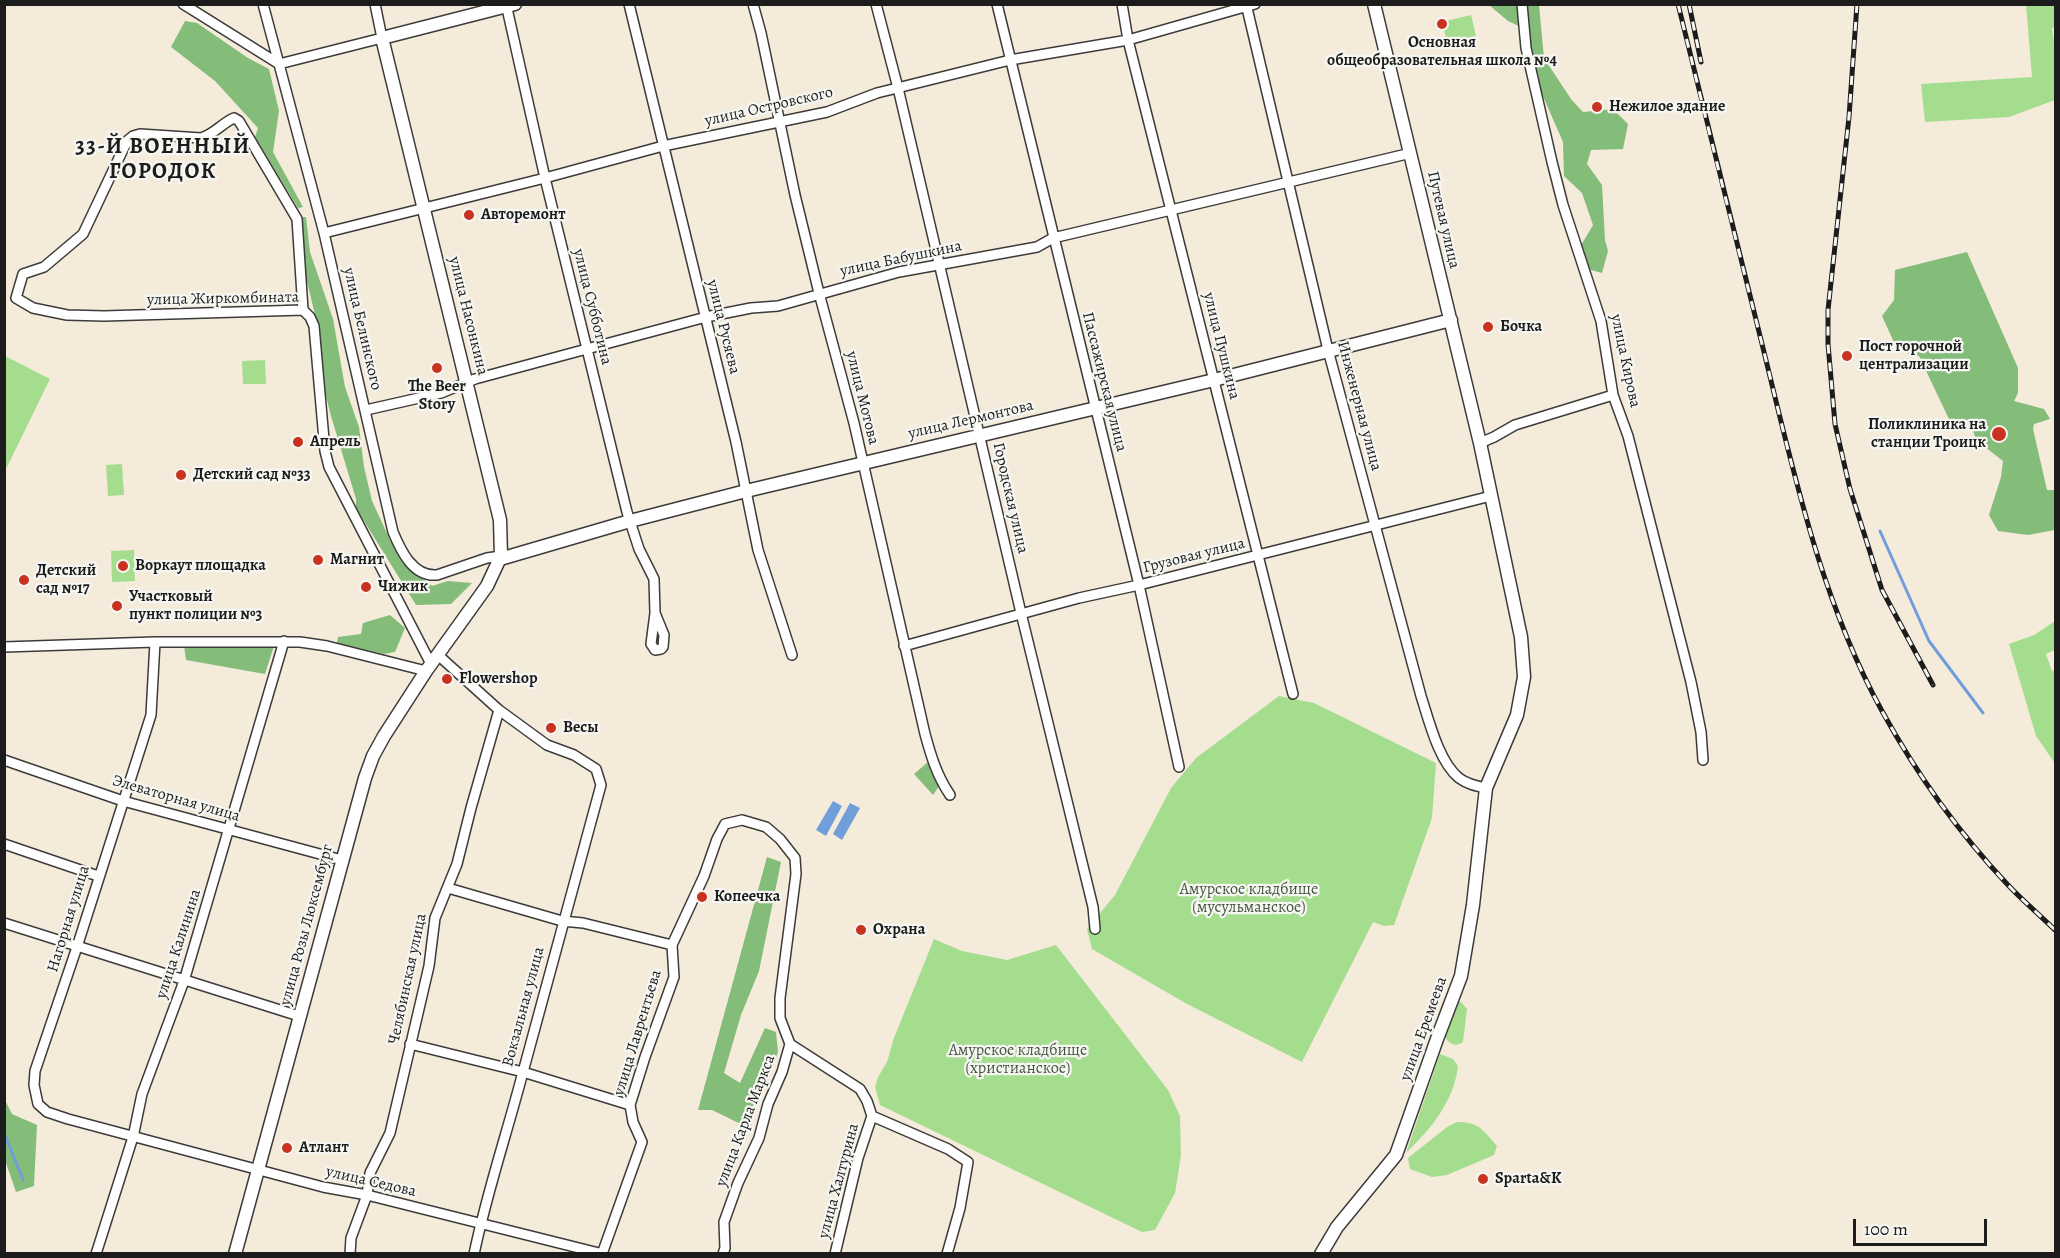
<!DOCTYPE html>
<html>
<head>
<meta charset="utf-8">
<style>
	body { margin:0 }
	#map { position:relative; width:2060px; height:1258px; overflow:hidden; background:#f4ebdb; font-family:Alegreya,serif }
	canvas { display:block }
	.frame { position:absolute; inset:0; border:6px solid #1c1c1c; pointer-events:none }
	.scale { position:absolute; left:1853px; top:1219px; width:134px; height:27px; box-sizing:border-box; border:3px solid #1c1c1c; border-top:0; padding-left:8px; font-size:18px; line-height:21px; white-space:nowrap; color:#1c1c1c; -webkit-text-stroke:4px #f6f6f2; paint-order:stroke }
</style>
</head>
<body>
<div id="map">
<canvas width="2060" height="1258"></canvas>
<div class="frame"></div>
<div class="scale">100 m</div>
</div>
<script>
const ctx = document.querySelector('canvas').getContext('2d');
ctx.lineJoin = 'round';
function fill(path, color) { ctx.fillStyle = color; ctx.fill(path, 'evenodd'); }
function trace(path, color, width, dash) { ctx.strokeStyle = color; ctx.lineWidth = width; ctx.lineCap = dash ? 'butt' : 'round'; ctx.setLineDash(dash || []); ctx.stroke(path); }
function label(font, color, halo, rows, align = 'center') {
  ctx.font = font + ' Alegreya,serif'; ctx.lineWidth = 4.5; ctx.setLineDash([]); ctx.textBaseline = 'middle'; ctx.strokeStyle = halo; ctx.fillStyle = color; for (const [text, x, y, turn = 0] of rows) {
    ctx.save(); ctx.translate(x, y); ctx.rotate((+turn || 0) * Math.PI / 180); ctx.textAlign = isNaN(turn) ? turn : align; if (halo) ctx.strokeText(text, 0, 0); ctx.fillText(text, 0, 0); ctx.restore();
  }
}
const green = new Path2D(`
	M2026,5H2055V27L2052,28L2056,56L2055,100L2009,117L1925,122L1921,84L2032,77Z
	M1471,15L1476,36L1447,42L1442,22Z
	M5,356L50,379L5,471Z
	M265,360L266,384H243L242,361Z
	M122,464L124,495L108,496L106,465Z
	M134,550L135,581L112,582L111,551Z
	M2055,621V650L2046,654L2052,671L2055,670L2056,760L2054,762L2036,736L2009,644L2034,635Z
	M1279,696L1314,703L1436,763L1432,818L1394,925L1384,926L1373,922L1302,1062L1187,1004L1092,949L1087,929L1115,895L1171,788L1196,758Z
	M934,939L962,951L1007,960L1056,945L1168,1090L1180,1116L1181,1156L1175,1193L1155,1230L1142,1232L880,1105L875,1087L878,1077L887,1062L894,1038Z
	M1458,1001L1461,1002L1467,1009L1463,1042C1455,1048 1449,1043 1445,1037Z
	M1440,1054L1453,1059L1458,1066C1454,1101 1431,1129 1406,1153Z
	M1457,1122C1479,1122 1483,1130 1497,1146L1494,1155L1447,1175L1432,1177L1410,1169L1408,1158L1447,1127Z`);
const forest = new Path2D(`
	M1489,5H1539L1544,58L1571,99L1583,112L1613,109L1628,124L1623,149L1591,150L1587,164L1602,185L1605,240L1608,251L1602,273L1588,269L1580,247L1593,225L1582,193L1564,176L1563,142L1542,94L1535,74L1527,30L1508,21Z
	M185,21L197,23L248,58L269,69L279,111L273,152L303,207L298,208L255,137L258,128L215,81L171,47Z
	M301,217H306L310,252L333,319L345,387L359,427L364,467L372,501L391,542L414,573L432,586L448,581L472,583L451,604L416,605L356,508V499L331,416L321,376L317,323L305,273Z
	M1967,252L2018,368V393L2014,401L2044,409L2050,419L2034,424L2033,429L2047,490H2055V530L2028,535L1998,531L1989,515L2001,477L2003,461L1976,440L1970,420L1949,419L1919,356L1898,351L1882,316L1894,300L1895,270Z
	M390,615L405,628L395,652L384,654L337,643L338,637L361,634L363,623Z
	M184,645L274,646L265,674L186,660Z
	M928,762L939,786L933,795L914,774Z
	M767,857L781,862L759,971L741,1015L724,1073L740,1083L765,1028L776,1032L778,1052L768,1080L754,1099L751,1129L712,1110H698Z
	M5,1100L12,1114L37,1125L34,1186L16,1192L5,1160Z`);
const water = new Path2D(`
	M833,801L842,806L826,836L816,830Z
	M850,803L860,808L842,840L833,834Z`);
const stream = new Path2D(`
	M1880,531L1929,641L1983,713
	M4,1133L23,1180`);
const minor = new Path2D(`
	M183,4L279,64L382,38L375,4
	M263,4L324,233L393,532C401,551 413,577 437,575L487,558L501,556
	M506,4L545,178L627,512L639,549L654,579L655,613L651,644L655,650L661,649L663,647L664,635L655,613
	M629,4L736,442L758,550L792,655
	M753,4L761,33L795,195L819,293L854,423L925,734C931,756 937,776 950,795
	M876,4L898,88L1021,613L1093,907L1095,929
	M997,4L1139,585L1179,767
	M1122,4L1128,40L1293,694
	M1246,4L1328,350L1421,696C1429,721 1439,762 1459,778C1467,784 1476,786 1486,788
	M1522,4L1526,48L1552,162L1563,205L1601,321L1613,395L1628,436L1691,682L1701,732L1703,760
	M324,233L545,178L663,146L827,112L877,93L1010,60L1128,40L1255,4
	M303,310L297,219L239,121L234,118C222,123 215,134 201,138L140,134L133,136L127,141L83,234L44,267L23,274L16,298L33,308L67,315L104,316L303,310L310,317L314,326L325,451L329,467L431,664
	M366,410L441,393L475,379L706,317L751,308L778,306L899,272L1037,247L1053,238L1411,153
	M1480,443L1494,437L1515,425L1613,395
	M155,642L151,715L77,947L35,1071L34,1085L38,1104L47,1112L68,1119L323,1187L367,1195L603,1254
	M904,646L1079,598L1139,585L1491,496
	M4,647L155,642H300L327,646L426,671
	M438,655L499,710L547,745L574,755L596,769L601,785C574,881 549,977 523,1072C507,1133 487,1192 474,1254
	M4,760L123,801L342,860
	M4,844L98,876
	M448,888L562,921L583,923L672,945
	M4,923L299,1016
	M410,1044L523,1072L630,1105
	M790,1044L860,1089L867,1101L872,1116L948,1149L968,1162L960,1208L947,1254
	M96,1254L133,1137L142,1094L184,981L284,641
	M350,1254L351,1238L367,1195L370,1173L390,1133L429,966L435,918L457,864L471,808L499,710
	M602,1254L642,1142L633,1122L630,1105L645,1057L674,977L672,945L704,876L717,839L725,824L742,820L766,827L780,839L795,858L796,874L780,998V1018L790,1044L782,1072L768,1104L759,1138L738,1183L724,1222L725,1248L723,1254
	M835,1254L858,1158L872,1116`);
const tertiary = new Path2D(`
	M500,559L630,521L746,491L1214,380L1451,320
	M235,1254L365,778L373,756L384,736L426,671L487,586L501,556L500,520L382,38L515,4
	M1321,1254L1337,1227L1396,1155L1437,1039L1461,976L1473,905L1486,788L1517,715L1524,677L1521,637L1480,443L1374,4`);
const rail = new Path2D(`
	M1678,4C1706,120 1735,236 1764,352C1794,474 1821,600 1882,711C1916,773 1959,833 2008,885C2023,901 2040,915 2056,931
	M1689,4L1701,62
	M1857,4L1849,117L1828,310V344L1835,424L1850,489L1882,590L1933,685`);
const markers = [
	[1442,24,6,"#c8321e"],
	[1597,107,6,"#c8321e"],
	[469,215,6,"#c8321e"],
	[1488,327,6,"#c8321e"],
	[1847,356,6,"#c8321e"],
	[437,368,6,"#c8321e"],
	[1999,434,8,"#c8321e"],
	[298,442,6,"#c8321e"],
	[181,475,6,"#c8321e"],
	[318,560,6,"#c8321e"],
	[123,566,6,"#c8321e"],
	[24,580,6,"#c8321e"],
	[366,587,6,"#c8321e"],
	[117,606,6,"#c8321e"],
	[447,679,6,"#c8321e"],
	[551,728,6,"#c8321e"],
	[702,897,6,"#c8321e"],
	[861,930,6,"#c8321e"],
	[287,1148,6,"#c8321e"],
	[1483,1179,6,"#c8321e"]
];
const poiNames = [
	["Основная",1442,43,"center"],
	["общеобразовательная школа №4",1442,61,"center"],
	["Нежилое здание",1609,107],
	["Авторемонт",481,215],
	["Бочка",1500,327],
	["Пост горочной",1859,347],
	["централизации",1859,365],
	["The Beer",437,387,"center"],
	["Story",437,405,"center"],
	["Поликлиника на",1986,425,"right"],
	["станции Троицк",1986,443,"right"],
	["Апрель",310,442],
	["Детский сад №33",193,475],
	["Магнит",330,560],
	["Воркаут площадка",135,566],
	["Детский",36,571],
	["сад №17",36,589],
	["Чижик",378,587],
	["Участковый",129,597],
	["пункт полиции №3",129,615],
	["Flowershop",459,679],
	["Весы",563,728],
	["Копеечка",714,897],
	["Охрана",873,930],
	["Атлант",299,1148],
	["Sparta&K",1495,1179]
];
const streetNames = [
	["улица Островского",769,107,-13],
	["Путевая улица",1443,220,77],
	["улица Бабушкина",901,259,-12],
	["улица Жиркомбината",223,299,-1],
	["улица Субботина",592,307,76],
	["улица Насонкина",468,316,76],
	["улица Русяева",723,327,76],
	["улица Белинского",362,329,77],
	["улица Пушкина",1221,346,76],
	["улица Кирова",1625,361,78],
	["Пассажирская улица",1104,382,76],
	["улица Мотова",862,398,76],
	["Инженерная улица",1359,406,75],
	["улица Лермонтова",971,420,-13],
	["Городская улица",1010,498,77],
	["Грузовая улица",1194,556,-14],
	["Элеваторная улица",176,799,16],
	["Нагорная улица",69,919,-73],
	["улица Розы Люксембург",307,925,-75],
	["улица Калинина",179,944,-72],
	["Челябинская улица",408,979,-78],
	["Вокзальная улица",524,1007,-75],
	["улица Еремеева",1424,1029,-70],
	["улица Лаврентьева",638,1033,-73],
	["улица Карла Маркса",746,1121,-69],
	["улица Халтурина",839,1181,-75],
	["улица Седова",371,1182,13]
];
const parkNames = [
	["Амурское кладбище",1249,890],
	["(мусульманское)",1249,908],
	["Амурское кладбище",1018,1051],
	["(христианское)",1018,1069]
];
const districtNames = [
	["33-Й ВОЕННЫЙ",163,148],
	["ГОРОДОК",163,173]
];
fill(green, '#a5dd8e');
fill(forest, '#84bc79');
fill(water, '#709ed8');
trace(stream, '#709ed8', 3);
trace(minor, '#3c3b39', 12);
trace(tertiary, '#3c3b39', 15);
trace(minor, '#fff', 9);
trace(tertiary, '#fff', 12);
trace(rail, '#1c1c1c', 5);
trace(rail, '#f6f6f2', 3, [9]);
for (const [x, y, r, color] of markers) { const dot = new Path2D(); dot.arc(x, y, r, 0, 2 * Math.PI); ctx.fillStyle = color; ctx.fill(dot); trace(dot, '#f6f6f2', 2); }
label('bold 16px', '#1c1c1c', '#f6f6f2', poiNames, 'left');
label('16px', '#1c1c1c', '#f6f6f2', streetNames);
label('16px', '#45563e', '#f6f6f2', parkNames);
ctx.letterSpacing = '1.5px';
label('bold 22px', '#1c1c1c', '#f6f6f2', districtNames);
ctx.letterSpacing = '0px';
</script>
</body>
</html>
